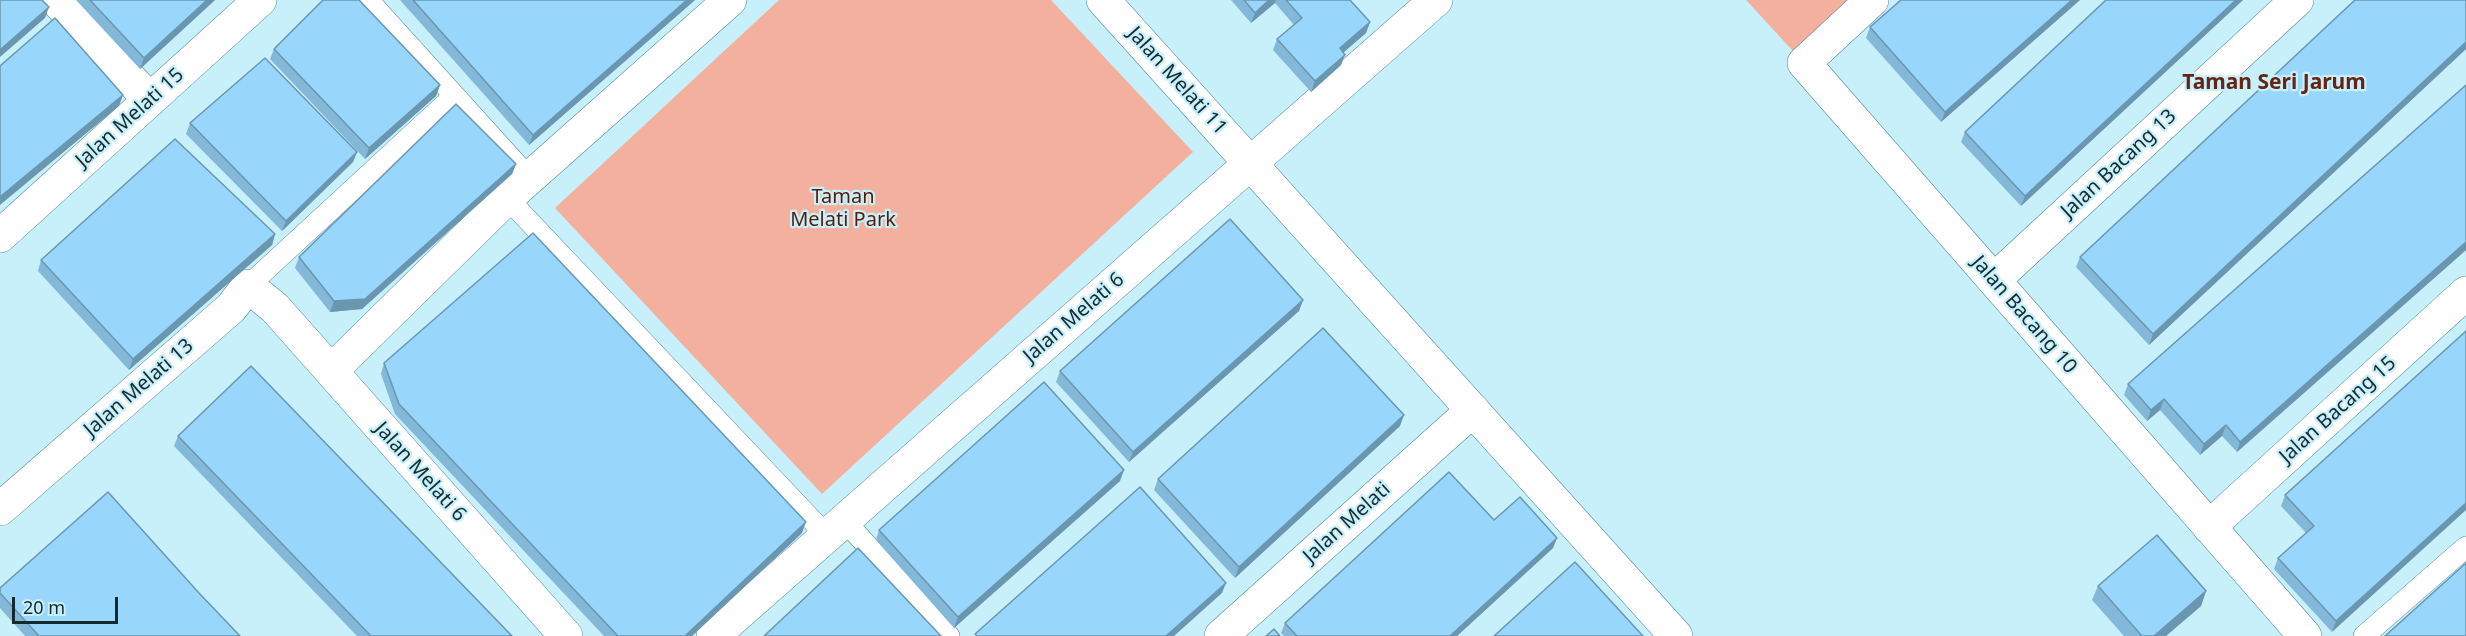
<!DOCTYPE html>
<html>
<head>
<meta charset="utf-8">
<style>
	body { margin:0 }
	#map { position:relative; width:2466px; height:636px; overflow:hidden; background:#c7f0fb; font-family:"Noto Sans",sans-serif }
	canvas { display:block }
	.scale { position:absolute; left:12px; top:597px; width:106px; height:27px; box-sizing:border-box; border:3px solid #152a2f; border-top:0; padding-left:8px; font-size:18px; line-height:21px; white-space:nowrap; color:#152a2f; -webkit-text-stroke:4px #c7f0fb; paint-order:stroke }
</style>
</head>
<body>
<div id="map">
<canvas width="2466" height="636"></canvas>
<div class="scale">20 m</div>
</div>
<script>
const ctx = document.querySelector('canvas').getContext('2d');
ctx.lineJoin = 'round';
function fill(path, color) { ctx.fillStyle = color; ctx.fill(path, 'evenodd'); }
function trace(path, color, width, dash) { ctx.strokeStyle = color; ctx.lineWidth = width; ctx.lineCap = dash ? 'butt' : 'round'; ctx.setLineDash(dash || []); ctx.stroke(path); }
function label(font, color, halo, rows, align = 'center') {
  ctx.font = font + ' "Noto Sans",sans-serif'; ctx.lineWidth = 4.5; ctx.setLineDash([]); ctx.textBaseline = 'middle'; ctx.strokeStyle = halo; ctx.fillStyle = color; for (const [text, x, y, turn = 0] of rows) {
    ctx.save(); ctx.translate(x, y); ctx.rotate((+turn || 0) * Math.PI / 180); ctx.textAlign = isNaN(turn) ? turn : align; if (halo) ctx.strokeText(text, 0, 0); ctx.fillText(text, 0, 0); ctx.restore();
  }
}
const green = new Path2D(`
	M779,0H1051L1193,152L822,494L555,208Z
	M1746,0H1872L1804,63Z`);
const lane = new Path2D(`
	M368,0L529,178
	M507,198L827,536
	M248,286L454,96
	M844,520L949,636
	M2364,636L2466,547`);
const street = new Path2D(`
	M56,0L150,100
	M1103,0L1676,636
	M1872,0L1804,63L2305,636
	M0,236L260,0
	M1994,280L2297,0
	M331,371L507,198L730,0
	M0,509L231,308L248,286L275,308L566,636
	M2209,527L2466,293
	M713,636L1436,0
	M1221,636L1473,410`);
const wall = new Path2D(`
	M76,0H215L140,69Z
	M400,0H695L529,145Z
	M1231,0H1350L1370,22L1366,33L1343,52L1341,65L1311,92L1273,50L1277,39L1294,25L1275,3L1251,23Z
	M2080,0L1941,122L1866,38L1870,27Z
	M2106,0H2243L2021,206L1961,142L1965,132Z
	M2466,0V49L2149,345L2076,267L2080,257Z
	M274,49L440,85L436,96L365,159L270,59Z
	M2466,85V250L2237,452L2222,436L2200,455L2160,410L2147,421L2124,395L2128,384Z
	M190,123L357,152L353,162L282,231L186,134Z
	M516,164L512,174L362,309L330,312L295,268L299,257Z
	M275,234L272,245L129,370L38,271L41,260Z
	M1303,300L1299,311L1129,462L1056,382L1060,371Z
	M2466,331L2332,632L2274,569L2278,558L2306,533L2281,506L2285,495Z
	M384,363L802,533L692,636H604L395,414L381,374Z
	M1400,426L1235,578L1154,490L1158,479Z
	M178,436L512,636H357L174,446Z
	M1120,481L954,628L876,540L879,530Z
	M1494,520L1557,538L1553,548L1457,636H1284L1281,633L1285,623Z
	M2098,586L2206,591L2201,606L2166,636H2124L2092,600Z
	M0,588L199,593L240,636H25L0,608Z`);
const shadedWall = new Path2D(`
	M207,0H215L140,69L144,58Z
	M687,0H695L529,145L533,135Z
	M1269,0H1276L1275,3L1251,23L1255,13Z
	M2072,0H2080L1941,122L1945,112Z
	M2236,0H2243L2021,206L2025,196Z
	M49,7L45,18L0,57V50Z
	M1370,22L1366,33L1336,59L1340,48Z
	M2466,42V49L2149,345L2153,334Z
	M1345,55L1341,65L1311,92L1315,81Z
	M440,85L436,96L365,159L369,148Z
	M123,95L119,106L0,205V197Z
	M357,152L353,162L282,231L286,221Z
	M516,164L512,174L362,309L330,312L334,301Z
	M275,234L272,245L129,370L133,359Z
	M2466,242V250L2237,452L2240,442Z
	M1303,300L1299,311L1129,462L1133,452Z
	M2164,399L2160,410L2147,421L2151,410Z
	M1404,415L1400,426L1235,578L1239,567Z
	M2226,425L2222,436L2200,455L2204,444Z
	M1124,470L1120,481L954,628L958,617Z
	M2466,503V510L2332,632L2336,621Z
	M806,522L802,533L692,636H685Z
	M1557,538L1553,548L1457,636H1450Z
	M1226,583L1222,593L1174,636H1166Z
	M2206,591L2201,606L2166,636H2154Z`);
const building = new Path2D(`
	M0,0H42L49,7L0,50Z
	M90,0H207L144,58Z
	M323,0H359L440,85L369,148L274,49Z
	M413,0H687L533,135Z
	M1244,0H1269L1255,13Z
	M1286,0H1350L1370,22L1340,48L1345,55L1315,81L1277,39L1302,18Z
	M1901,0H2072L1945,112L1870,27Z
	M2106,0H2236L2025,196L1965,132Z
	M2355,0H2466V42L2153,334L2080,257Z
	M55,18L123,95L0,197V66Z
	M265,58L357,152L286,221L190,123Z
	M2466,85V242L2240,442L2226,425L2204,444L2164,399L2151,410L2128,384Z
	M456,104L516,164L365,299L334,301L299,257Z
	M175,139L275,234L133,359L41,260Z
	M1230,219L1303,300L1133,452L1060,371Z
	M533,233L806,522L685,636H618L399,404L384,363Z
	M1323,328L1404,415L1239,567L1158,479Z
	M2466,331V503L2336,621L2278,558L2314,526L2285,495Z
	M251,366L512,636H371L178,436Z
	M1044,382L1124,470L958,617L879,530Z
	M1449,472L1494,520L1520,497L1557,538L1450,636H1297L1285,623Z
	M1140,487L1226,583L1166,636H977L975,634Z
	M108,492L199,593L240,636H39L0,593V588Z
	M2157,535L2206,591L2154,636H2142L2098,586Z
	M858,548L941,636H764Z
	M1575,562L1643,636H1494Z
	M2466,563V636H2385Z
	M1274,629L1280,636H1266Z`);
const streetNames = [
	["Jalan Melati 11",1177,81,48],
	["Jalan Melati 15",130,118,-42],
	["Jalan Bacang 13",2119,164,-43],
	["Jalan Bacang 10",2024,315,49],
	["Jalan Melati 6",1074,318,-41],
	["Jalan Melati 13",139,388,-41],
	["Jalan Bacang 15",2338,410,-42],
	["Jalan Melati 6",420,472,48],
	["Jalan Melati",1347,523,-42]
];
const parkNames = [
	["Taman",843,197],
	["Melati Park",843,220]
];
const neighbourhoodNames = [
	["Taman Seri Jarum",2274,83]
];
fill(green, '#f4b09f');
trace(lane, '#558693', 22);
trace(street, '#558693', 34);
trace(lane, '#fff', 21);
trace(street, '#fff', 33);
fill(wall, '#83b8d8');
fill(shadedWall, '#6a96b0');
fill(building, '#98d6fb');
trace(building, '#6a96b0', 1.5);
label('20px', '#152a2f', '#c7f0fb', streetNames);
label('20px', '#5b1909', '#c7f0fb', parkNames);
label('bold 21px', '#672414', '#c7f0fb', neighbourhoodNames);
</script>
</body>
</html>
